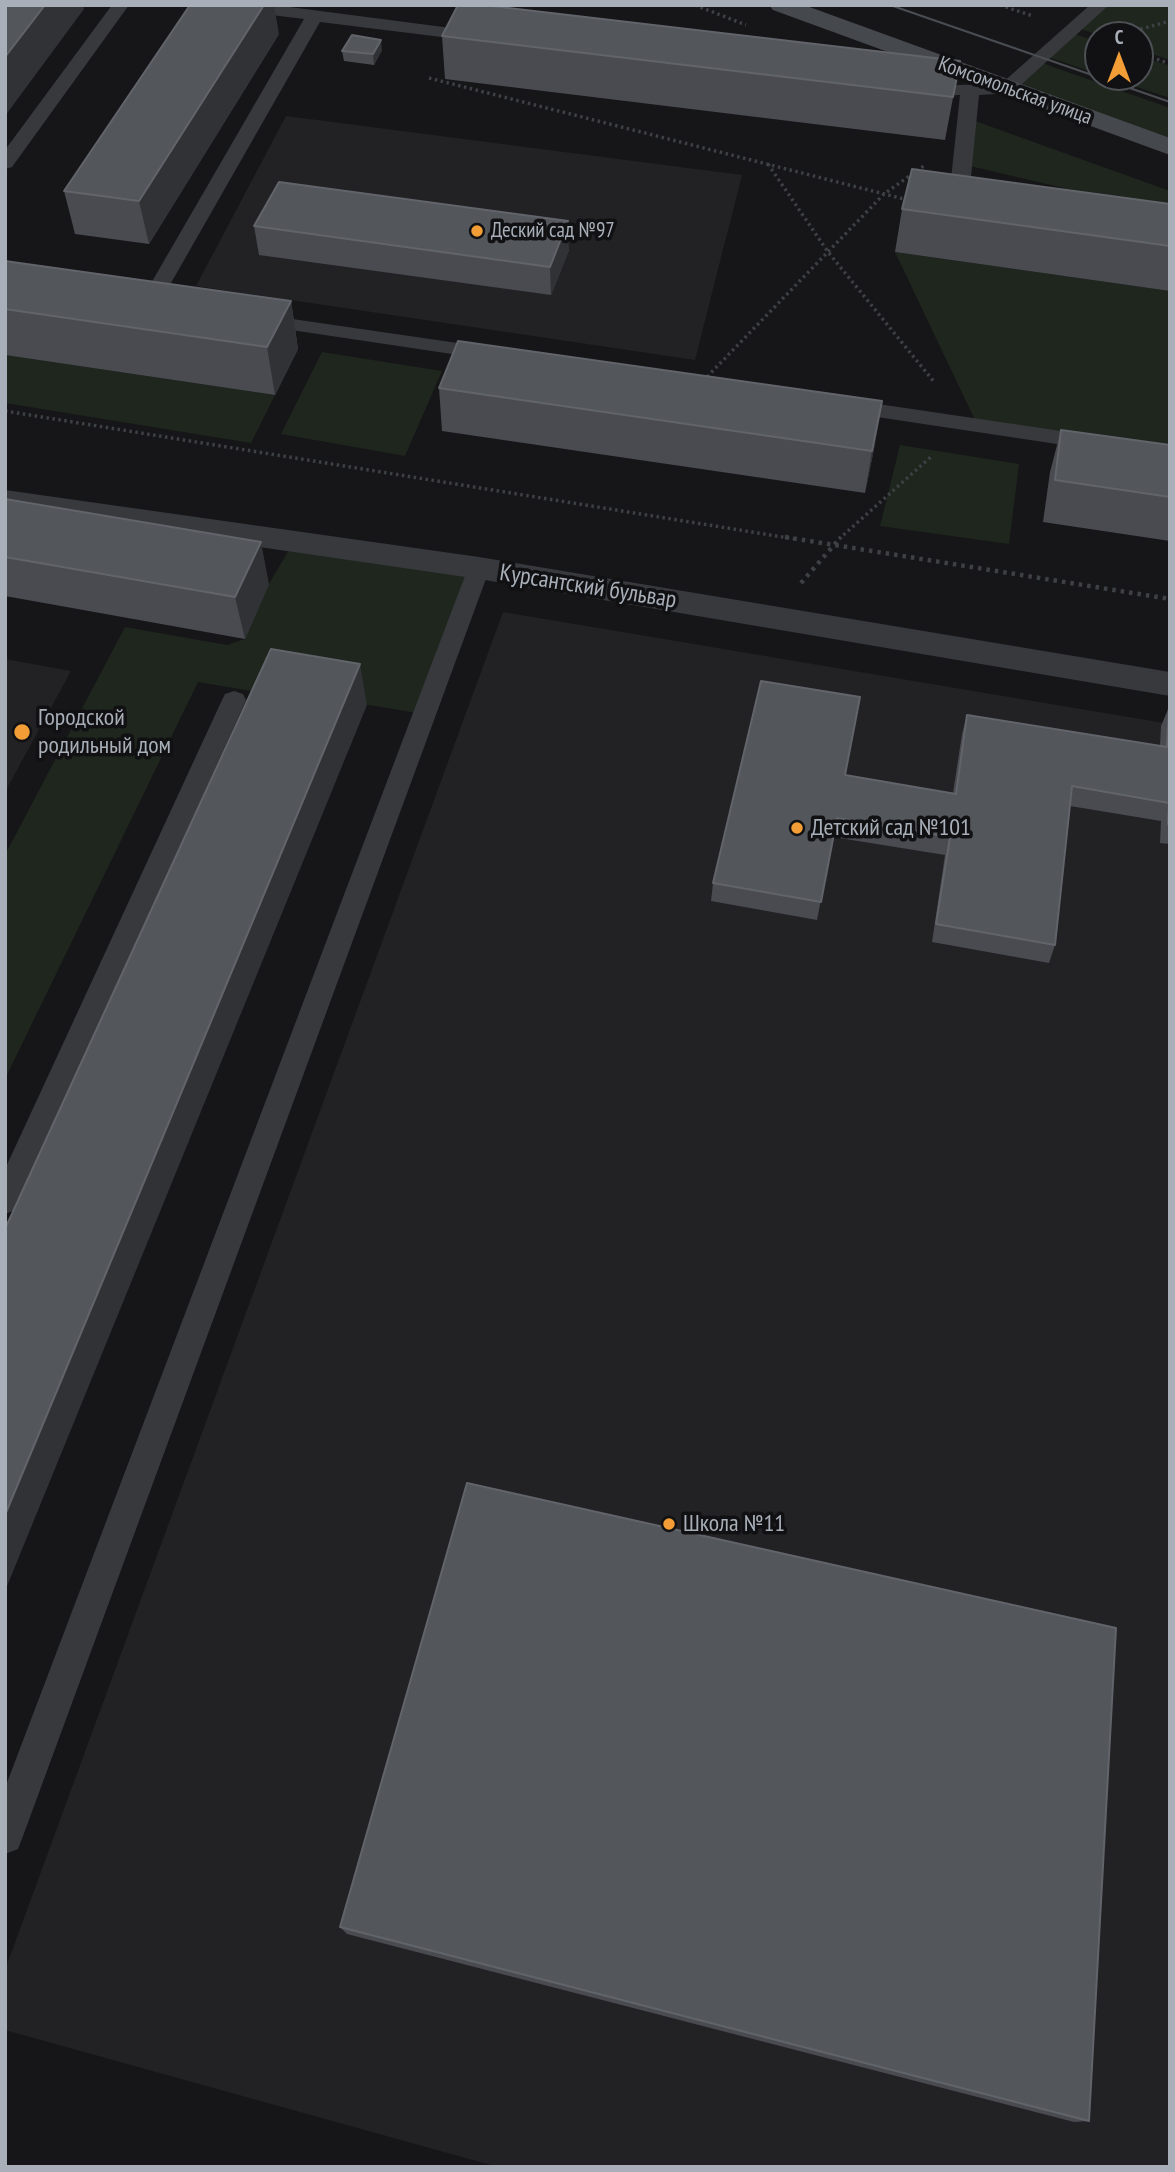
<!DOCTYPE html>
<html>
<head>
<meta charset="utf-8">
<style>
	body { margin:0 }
	#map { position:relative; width:1175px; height:2172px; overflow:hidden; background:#161618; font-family:"PT Sans Narrow",sans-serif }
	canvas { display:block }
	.frame { position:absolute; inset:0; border:7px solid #a8afb8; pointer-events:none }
	.north { position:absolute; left:1084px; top:21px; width:70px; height:70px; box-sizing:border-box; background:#111113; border:2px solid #4d5055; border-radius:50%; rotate:0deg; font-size:19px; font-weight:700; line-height:28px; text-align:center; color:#a8afb8 }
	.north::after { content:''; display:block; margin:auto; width:24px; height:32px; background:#f29d35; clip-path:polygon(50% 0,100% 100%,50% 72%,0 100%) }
</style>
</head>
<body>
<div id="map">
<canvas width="1175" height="2172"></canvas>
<div class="frame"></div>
<div class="north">С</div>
</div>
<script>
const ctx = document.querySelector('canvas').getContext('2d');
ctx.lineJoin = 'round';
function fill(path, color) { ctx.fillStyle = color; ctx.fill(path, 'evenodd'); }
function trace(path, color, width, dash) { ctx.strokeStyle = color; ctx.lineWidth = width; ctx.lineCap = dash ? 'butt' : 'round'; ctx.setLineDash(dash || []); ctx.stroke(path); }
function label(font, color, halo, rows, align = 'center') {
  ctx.font = font + ' "PT Sans Narrow",sans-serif'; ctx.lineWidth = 7; ctx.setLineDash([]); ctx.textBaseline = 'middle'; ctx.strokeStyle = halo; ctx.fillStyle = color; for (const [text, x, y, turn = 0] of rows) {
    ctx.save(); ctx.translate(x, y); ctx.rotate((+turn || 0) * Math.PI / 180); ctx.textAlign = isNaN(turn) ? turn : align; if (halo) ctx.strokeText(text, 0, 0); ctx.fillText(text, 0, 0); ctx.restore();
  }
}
const built = new Path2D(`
	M286,116L742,175L695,360L196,286Z
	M503,612L1170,724V2167H498L5,2030V1970Z
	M5,659L71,671L5,792Z`);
const green = new Path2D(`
	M1108,5H1170V60L1140,50V35H1098L1081,29Z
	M1075,34L1098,42V74L1048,57Z
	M1140,56L1170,66V98L1107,77H1140Z
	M1042,63L1170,108V139L1017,85Z
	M964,117L1170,191V213L957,163Z
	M895,252L1170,291V449L975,420Z
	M322,352L442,371L405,456L281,434Z
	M5,355L275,395L251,443L5,403Z
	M900,445L1019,464L1009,544L880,526Z
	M293,543L469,572L417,713L279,690L257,692L198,682L5,1079V855L125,627L227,645L245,639L269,584Z`);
const pathFar1 = new Path2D(`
	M695,5L746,25
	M1000,5L1033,16
	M1123,34L1170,21
	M1140,53L1170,64
	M429,78L908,200
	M768,164L828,252L935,383
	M703,381L884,194L925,165
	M5,411L795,539
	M839,539L933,455`);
const path = new Path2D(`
	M785,537L1170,599
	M801,583L841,537`);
const lane = new Path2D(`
	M112,5H129L12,167L5,169V150Z
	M223,5H274L482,32L491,37L482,42L320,22L159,304L156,308H142L139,304L304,19L231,10Z
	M1090,5H1109L1012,93L979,95L968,207L958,213L951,211L948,207L960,95L918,96L909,91L918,86L1001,84Z
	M258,314L492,348L499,349L502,354L499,359L492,360L251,324L248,320L251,316Z
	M844,399L1170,447V461L837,411L833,406L837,401Z
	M479,560L487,562L490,568L23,1836L18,1849L5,1854V1788L468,568L471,562Z
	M234,691L243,694L246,700L20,1201L15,1210L5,1214V1169L222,700L225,694Z`);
const street = new Path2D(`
	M5,490L479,557L1170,672V696L479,579L5,510Z`);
const secondary = new Path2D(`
	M769,5H804L1170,138V155L773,10Z`);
const tram = new Path2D(`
	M890,5L1170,102`);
const wall = new Path2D(`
	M279,34L149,244L75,234L64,191Z
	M442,36L960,61L945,140L445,79Z
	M382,50L374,65L344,61L342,51Z
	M1170,204V291L895,252L902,209Z
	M254,226L569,250L551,295L259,255Z
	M5,261L291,301L298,349L275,395L5,355Z
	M439,388L875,444L865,493L442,431Z
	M1061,430L1170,445V541L1043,522L1050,472Z
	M5,499L269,584L245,639L5,596Z
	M1169,707H1170V844L1160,843L1161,821L1070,806L1055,945L1049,963L932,942L945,855L833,837L817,920L711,901L713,883L845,775L953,793L962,734L967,715L1160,746L1161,726Z
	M340,1927L1089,2121L1074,2122L347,1934Z`);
const shadedWall = new Path2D(`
	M45,5H83L84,9L5,116V57Z
	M264,5H274L279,34L149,244L139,201Z
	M381,40L382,50L374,65L373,54Z
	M568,221L569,250L551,295L550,267Z
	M291,301L298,349L275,395L267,347Z
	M882,401L875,444L865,493L872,451Z
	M261,542L269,584L245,639L235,597Z
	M360,664L367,705L5,1591V1515Z`);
const building = new Path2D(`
	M5,5H45L5,57Z
	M190,5H264L139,201L64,191Z
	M458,5H483L960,61L953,97L442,36Z
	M352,35L381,40L373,54L342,51Z
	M912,169L1170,204V246L902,209Z
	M279,182L568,221L550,267L254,226Z
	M5,261L291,301L267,347L5,309Z
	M458,341L882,401L872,451L439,388Z
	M1061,430L1170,445V497L1055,480Z
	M5,499L261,542L235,597L5,557Z
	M271,649L360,664L5,1515V1229Z
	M761,681L860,697L845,775L956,794L967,715L1167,747L1169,707H1170V825L1168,824L1169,803L1072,786L1055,945L936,924L950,837L837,818L821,902L713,883Z
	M467,1483L1116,1628L1089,2121L340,1927Z`);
const markers = [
	[477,231,7,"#f29d35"],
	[22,732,9,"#f29d35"],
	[797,828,7,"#f29d35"],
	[669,1524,7,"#f29d35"]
];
const farStreetnames = [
	["Комсомольская улица",1015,91,20]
];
const farPoinames = [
	["Деский сад №97",491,231]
];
const streetNames = [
	["Курсантский бульвар",588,587,9]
];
const poiNames = [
	["Городской",38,718],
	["родильный дом",38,746],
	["Детский сад №101",811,828],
	["Школа №11",683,1524]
];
fill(built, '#222225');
fill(green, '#1e261e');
trace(pathFar1, '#3d4044', 3.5, [2.5, 3.5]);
trace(path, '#3d4044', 4.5, [3.5, 5]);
fill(lane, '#37393d');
fill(street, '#37393d');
fill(secondary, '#45484d');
trace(tram, '#4a4d52', 2);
fill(wall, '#494b50');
fill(shadedWall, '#303235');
fill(building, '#53565b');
trace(building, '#61646a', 2);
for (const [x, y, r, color] of markers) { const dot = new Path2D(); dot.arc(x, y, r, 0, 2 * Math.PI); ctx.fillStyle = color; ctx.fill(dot); trace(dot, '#111113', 2.5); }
label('21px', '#a8afb8', '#111113', farStreetnames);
label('21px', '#a8afb8', '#111113', farPoinames, 'left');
label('24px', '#a8afb8', '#111113', streetNames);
label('24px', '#a8afb8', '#111113', poiNames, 'left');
</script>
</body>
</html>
